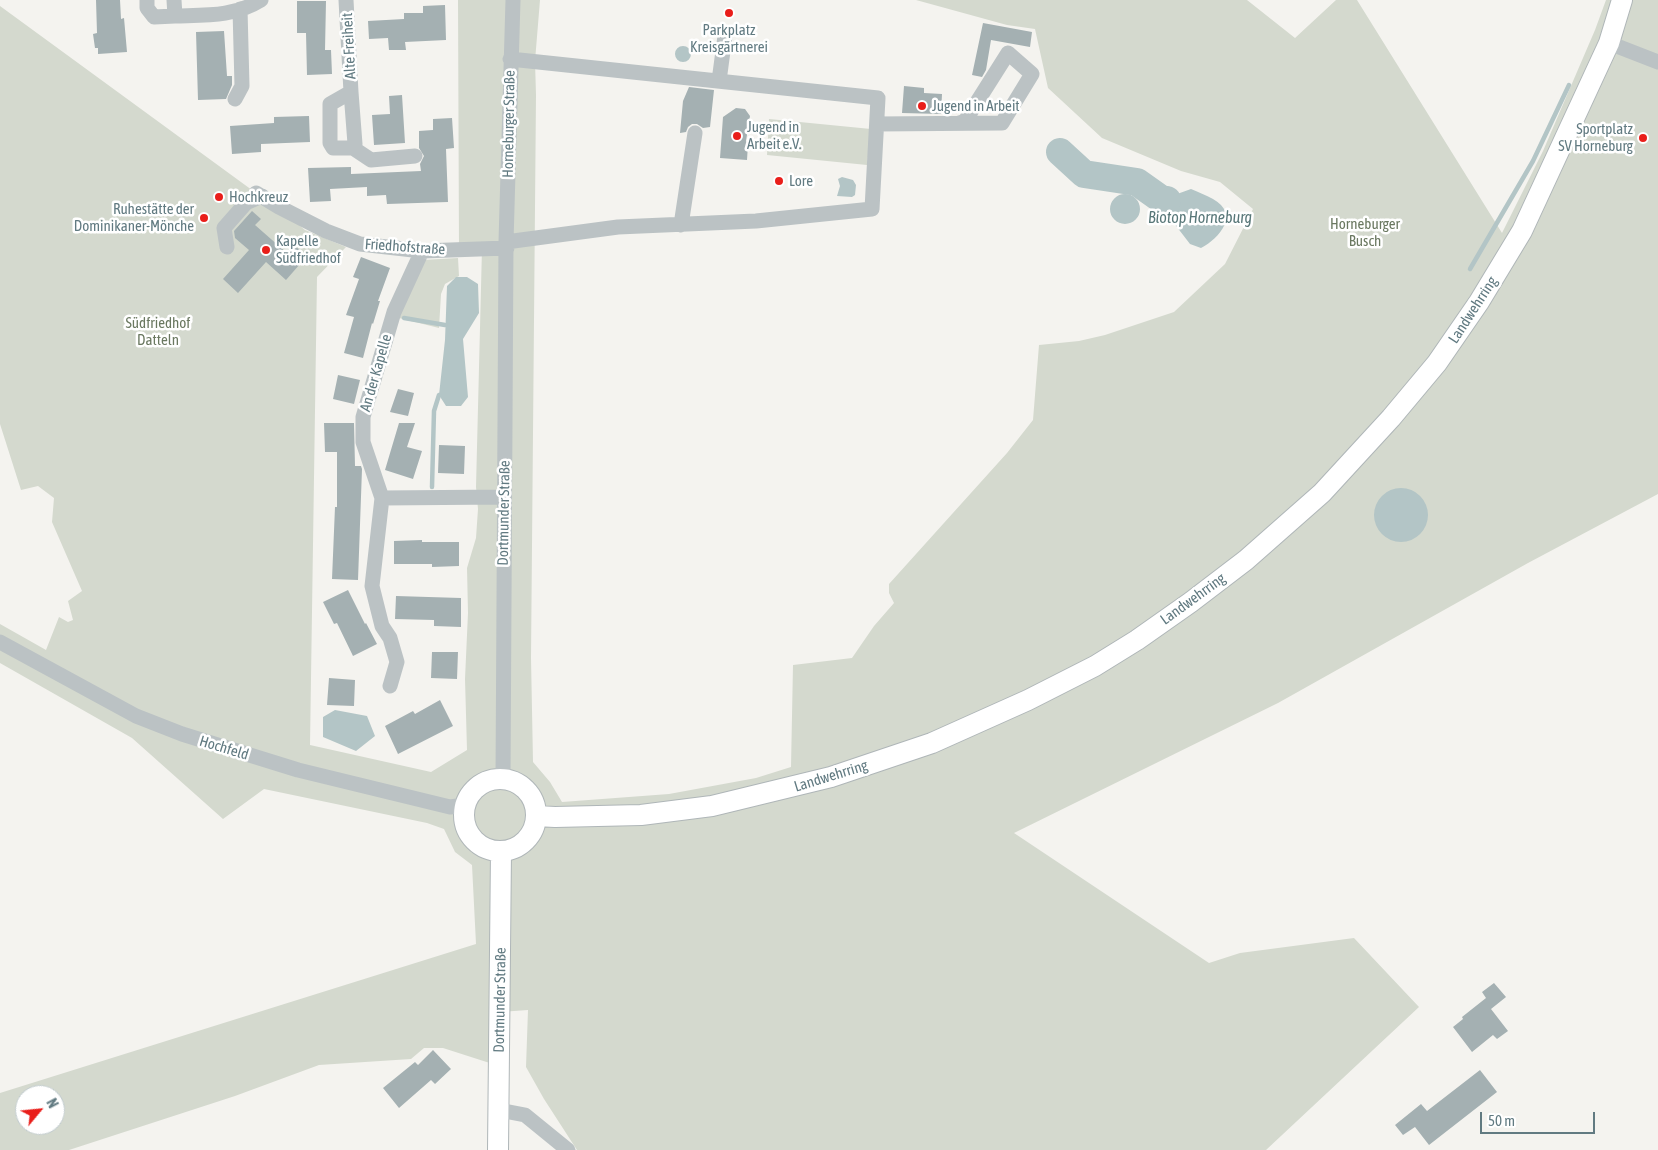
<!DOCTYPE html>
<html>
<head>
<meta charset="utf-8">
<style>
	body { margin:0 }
	#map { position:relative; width:1658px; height:1150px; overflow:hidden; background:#f4f3ef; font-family:"Asap Condensed",sans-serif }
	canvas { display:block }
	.north { position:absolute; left:15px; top:1085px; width:50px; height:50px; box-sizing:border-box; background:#fff; border:1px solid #c0cacd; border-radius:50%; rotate:62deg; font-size:14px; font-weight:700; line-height:20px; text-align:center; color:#617a81 }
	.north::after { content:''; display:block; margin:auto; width:18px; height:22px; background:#e91e1a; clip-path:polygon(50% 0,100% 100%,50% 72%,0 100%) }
	.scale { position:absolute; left:1480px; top:1112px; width:115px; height:22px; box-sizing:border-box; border:2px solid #617a81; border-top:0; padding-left:6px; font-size:15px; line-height:18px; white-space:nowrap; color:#617a81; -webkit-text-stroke:4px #fff; paint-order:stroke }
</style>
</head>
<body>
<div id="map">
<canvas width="1658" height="1150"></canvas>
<div class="north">N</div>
<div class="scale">50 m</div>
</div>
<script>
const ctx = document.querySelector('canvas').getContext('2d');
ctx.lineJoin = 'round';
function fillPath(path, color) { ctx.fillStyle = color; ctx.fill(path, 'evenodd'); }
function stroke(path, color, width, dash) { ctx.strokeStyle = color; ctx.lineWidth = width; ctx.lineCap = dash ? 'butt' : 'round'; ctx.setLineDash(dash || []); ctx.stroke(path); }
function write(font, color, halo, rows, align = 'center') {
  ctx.font = font + ' "Asap Condensed",sans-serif'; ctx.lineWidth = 5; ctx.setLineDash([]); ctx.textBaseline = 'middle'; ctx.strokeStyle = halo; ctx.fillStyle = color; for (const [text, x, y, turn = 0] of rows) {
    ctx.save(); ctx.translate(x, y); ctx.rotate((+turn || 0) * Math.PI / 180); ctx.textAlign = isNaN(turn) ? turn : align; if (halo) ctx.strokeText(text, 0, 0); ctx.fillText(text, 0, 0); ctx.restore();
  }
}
const green = new Path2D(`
	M458 0H540L535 61 536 95 531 658 533 762 550 782 562 802 669 794 756 778 791 767 793 665 852 658 874 626 894 603 889 593V584L1007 453 1033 420 1039 345 1079 341 1105 335 1174 312 1225 264 1253 209 1220 182 1181 171 1102 138 1048 88 1035 29 1007 25 916 0H1247L1295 38 1336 0H1357L1502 233 1543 151 1595 30 1606 0H1658V494L1528 563 1278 703 1014 833 1209 963 1240 953 1354 938 1419 1007 1266 1150H577L544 1099 526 1067 528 1010 500 1012 499 1066 443 1048H424L411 1059 319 1065 235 1096 69 1150H0V1093L476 944 472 865 455 852 444 829 427 823 264 789 223 819 132 738 0 663V624L46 650 59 617 68 622 73 620 68 601 82 591 52 522 54 498 38 486 21 490 0 424V6L256 193 279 208 305 230 346 247 317 277 310 745 431 772 467 750 465 679 468 613 467 568 476 538 478 509 476 487 482 248 459 249ZM25 1095H55V1125H25Z
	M769 119 871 129 867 165 767 155Z
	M458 258 459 276 445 284 441 294 439 328 399 318 423 260Z`);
const water = new Path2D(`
	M675 54a8 8 0 1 1 16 0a8 8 0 1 1-16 0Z
	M842 177 853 180 856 185 855 195 852 197 837 196 840 186 838 179Z
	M1191 189C1198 192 1206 195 1213 199 1240 214 1220 238 1201 248L1190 244 1170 218 1166 198Z
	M1110 209a15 15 0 1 1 30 0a15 15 0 1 1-30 0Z
	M456 277H467L478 284 479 313 463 339 468 397 461 406H446L439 395 445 340 447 286Z
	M1374 515a27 27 0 1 1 54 0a27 27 0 1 1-54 0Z
	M335 710 367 716 375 736 356 751 323 737V717Z`);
const stream = new Path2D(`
	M1470 269 1533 161 1569 85
	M404 318 445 325
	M432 487 434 411 439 395`);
const river = new Path2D(`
	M1060 152 1084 174 1137 182 1161 199 1167 200`);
const building = new Path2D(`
	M96 0H120L121 19 124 18 127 52 98 54V48H95L93 34 97 33Z
	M297 1H326L325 50H331L332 74 307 75 306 33H297Z
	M445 5 446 40 405 42 406 50H389L388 38 369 39 368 21 404 19V13H423V6Z
	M983 23 1032 32 1030 47 991 40 986 70 982 77 972 75Z
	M224 31 227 76H232V85L226 99 198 100 196 32Z
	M904 86 924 88V93L942 94 941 114 902 113Z
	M689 87 714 90 710 127 703 128 697 124H692L688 127 686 132 680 133 683 101Z
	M402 95 405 143 374 145 372 115 390 114 389 96Z
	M736 108 745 109 750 116 746 141 748 144 747 160 720 158 723 117Z
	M309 116 310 142 261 144V152L232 154 230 126 274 123V117Z
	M452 118 454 148 446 149 448 202 387 204 386 195 367 196V187L330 189 331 201 310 202 308 168 351 167V174L421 171 420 164 424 156 419 148V131L433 130V119Z
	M252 211 261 219 255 225 288 254 295 246 307 256 286 280 266 262 238 293 223 279 249 250 235 238 234 231Z
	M361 257 390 268 378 301H380L373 324 372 323 363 358 344 353 354 317 346 315 359 279 353 277Z
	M338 375 360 380 354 404 333 399Z
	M398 389 414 393 408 416 390 412Z
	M324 423H354L355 466H361L362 469 358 580 332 579 335 507H337V452H325Z
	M399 423H415L407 447 422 451 413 479 385 470Z
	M439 445 465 446 464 474 438 473Z
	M422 540V542H459V566L432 567V564H394V541Z
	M348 590 365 624 366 623 377 644 353 656 337 623 334 624 323 602Z
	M396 596 461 598V627L434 626V620L395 619Z
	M432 652H458L457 679 431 678Z
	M329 678 355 680 354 706 327 705Z
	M440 700 453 726 398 754 385 726 413 711 415 714Z
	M1494 983 1506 997 1491 1009 1508 1031 1497 1039 1493 1035 1472 1052 1453 1027 1463 1019 1462 1017 1486 998 1482 992Z
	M433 1050 451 1069 435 1084 431 1080 399 1108 383 1088 415 1062 418 1065Z
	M1480 1070 1497 1092 1429 1145 1415 1127 1403 1135 1395 1125 1421 1104 1427 1111Z`);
const minor = new Path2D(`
	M147 0V8L154 17 175 16 174 0
	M346 0 351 92
	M175 16C206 15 234 17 261 0
	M1609 43 1658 62
	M719 81 725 36
	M351 92 355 144 353 148H333L330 143V104Z
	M235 99 242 86 240 9
	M877 124 1002 123 1032 74 1008 53 965 121 959 123
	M353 148 371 160 415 156
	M256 193 279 207 326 231 360 244 422 251 507 248
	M681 225 695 133
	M506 242 618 227 756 221 872 209 878 98 510 59
	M227 247 224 228 246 203 262 196
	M382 498 504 497
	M0 642 136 716 182 734 298 770 450 807 465 805
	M390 686 397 662 390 638 382 626 372 586 382 498 363 442V417L394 312 422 251
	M503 779 506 242 513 0
	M499 1110 525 1115 568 1150`);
const major = new Path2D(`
	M464 815a36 36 0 1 1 72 0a36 36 0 1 1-72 0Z
	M536 816 555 817 641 815 712 806 831 777 932 743 1028 700 1095 666 1137 640 1191 602 1246 560 1322 493 1391 418 1437 363 1479 302 1522 231 1609 43 1622 0
	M498 1150 501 851`);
const markers = [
	[729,13,5,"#e91e1a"],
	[922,106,5,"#e91e1a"],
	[737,136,5,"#e91e1a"],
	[1643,138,5,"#e91e1a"],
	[779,181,5,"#e91e1a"],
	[219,197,5,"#e91e1a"],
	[204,218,5,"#e91e1a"],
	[266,250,5,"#e91e1a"]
];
const poiNames = [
	["Parkplatz",729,30,"center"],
	["Kreisgärtnerei",729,47,"center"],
	["Jugend in Arbeit",932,106],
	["Jugend in",747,127],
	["Arbeit e.V.",747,144],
	["Sportplatz",1633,129,"right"],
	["SV Horneburg",1633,146,"right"],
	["Lore",789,181],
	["Hochkreuz",229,197],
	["Ruhestätte der",194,209,"right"],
	["Dominikaner-Mönche",194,226,"right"],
	["Kapelle",276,241],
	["Südfriedhof",276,258]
];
const streetNames = [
	["Alte Freiheit",349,46,-93],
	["Horneburger Straße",509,124,-89],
	["Friedhofstraße",405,247,4],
	["Landwehrring",1473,310,-57],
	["An der Kapelle",376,373,-74],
	["Dortmunder Straße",504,513,-89],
	["Landwehrring",1193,599,-36],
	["Hochfeld",224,748,17],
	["Landwehrring",831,776,-17],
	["Dortmunder Straße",500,1000,-89]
];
const parkNames = [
	["Horneburger",1365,224],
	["Busch",1365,241],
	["Südfriedhof",158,323],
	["Datteln",158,340]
];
const waterNames = [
	["Biotop Horneburg",1200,218]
];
fillPath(green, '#d4d9ce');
fillPath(water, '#b3c5c6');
stroke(stream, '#b3c5c6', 4.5);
stroke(river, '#b3c5c6', 28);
fillPath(building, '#a4b0b2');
stroke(major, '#afb6b8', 22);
stroke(minor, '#bbc2c4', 15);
stroke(major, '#fff', 20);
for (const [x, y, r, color] of markers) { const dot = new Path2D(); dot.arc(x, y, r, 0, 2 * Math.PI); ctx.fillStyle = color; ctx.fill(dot); stroke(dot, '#fff', 2); }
write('15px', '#617a81', '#fff', poiNames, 'left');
write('15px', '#617a81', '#fff', streetNames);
write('15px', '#6a7860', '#fff', parkNames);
write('italic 16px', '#587778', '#fff', waterNames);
</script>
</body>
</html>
